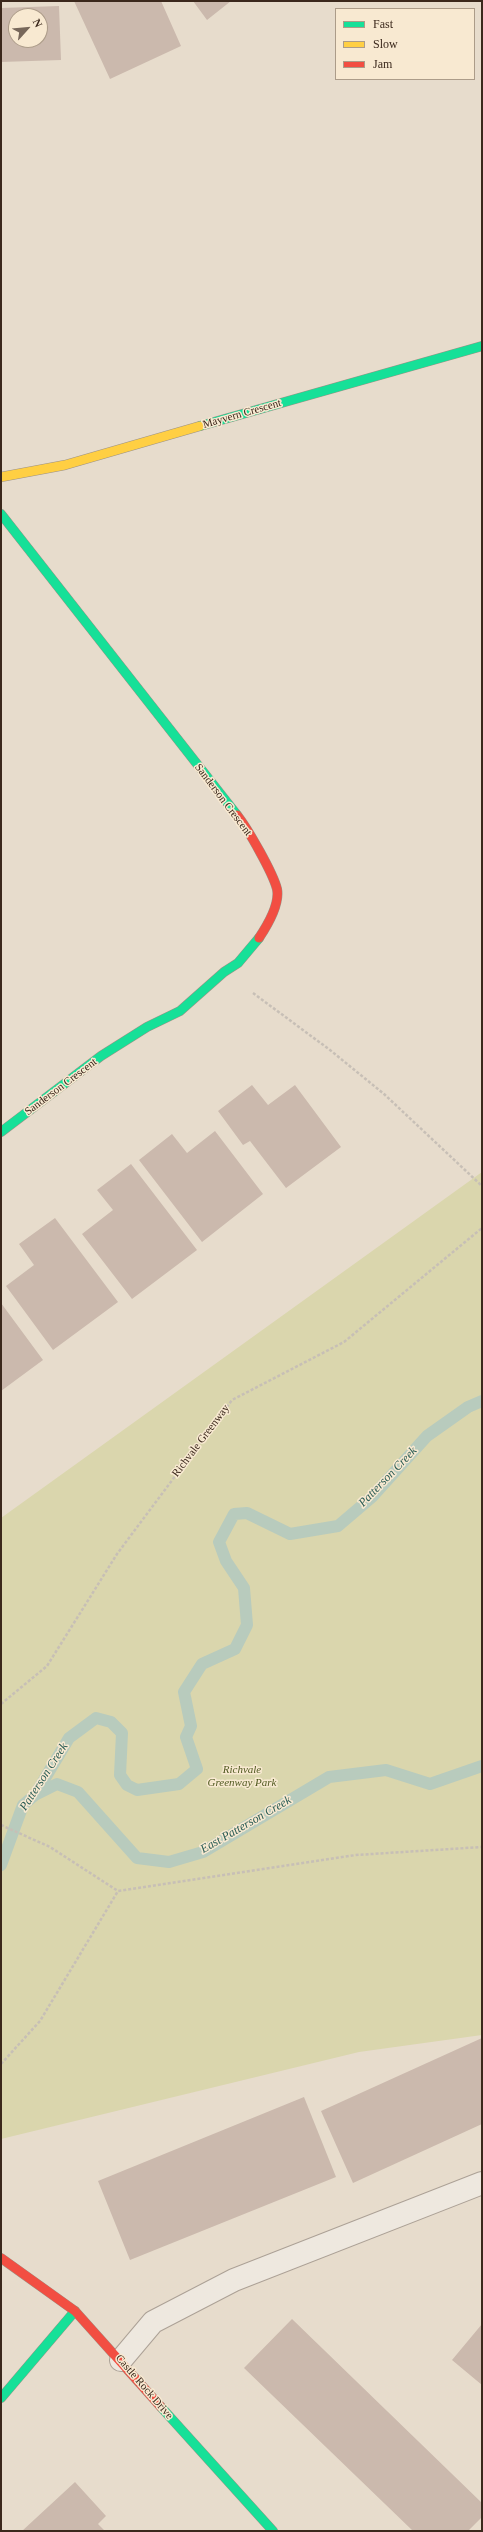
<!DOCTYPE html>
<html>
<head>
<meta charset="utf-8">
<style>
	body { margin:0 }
	#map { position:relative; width:483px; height:2532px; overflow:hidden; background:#e7dccc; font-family:"Times New Roman",serif }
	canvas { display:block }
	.frame { position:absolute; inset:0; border:2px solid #3b281c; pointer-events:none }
	.legend { position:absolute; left:335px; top:8px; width:140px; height:72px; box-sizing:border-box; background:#f8e9d1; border:1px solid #ac9c89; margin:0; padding:5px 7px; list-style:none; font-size:12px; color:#3b281c }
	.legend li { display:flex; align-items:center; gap:8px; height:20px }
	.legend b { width:20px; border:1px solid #ac9c89 }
	.north { position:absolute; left:8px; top:8px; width:40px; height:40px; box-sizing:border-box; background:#f8e9d1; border:1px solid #ac9c89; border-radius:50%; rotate:63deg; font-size:11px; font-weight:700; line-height:16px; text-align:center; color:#3b281c }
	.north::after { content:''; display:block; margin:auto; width:14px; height:18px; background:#77675a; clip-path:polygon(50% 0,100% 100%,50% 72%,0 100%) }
</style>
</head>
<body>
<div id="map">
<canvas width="483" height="2532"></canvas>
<div class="frame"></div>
<ul class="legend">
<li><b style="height:5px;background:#16e098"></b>Fast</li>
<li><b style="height:5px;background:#ffcf43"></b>Slow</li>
<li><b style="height:5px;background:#f24e42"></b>Jam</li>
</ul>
<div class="north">N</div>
</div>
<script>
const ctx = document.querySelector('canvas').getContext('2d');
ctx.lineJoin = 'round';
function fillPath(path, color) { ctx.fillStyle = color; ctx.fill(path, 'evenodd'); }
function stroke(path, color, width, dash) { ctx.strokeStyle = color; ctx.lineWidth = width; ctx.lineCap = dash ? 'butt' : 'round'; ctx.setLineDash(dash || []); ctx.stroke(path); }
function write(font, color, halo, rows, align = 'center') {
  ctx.font = font + ' "Times New Roman",serif'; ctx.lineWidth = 3; ctx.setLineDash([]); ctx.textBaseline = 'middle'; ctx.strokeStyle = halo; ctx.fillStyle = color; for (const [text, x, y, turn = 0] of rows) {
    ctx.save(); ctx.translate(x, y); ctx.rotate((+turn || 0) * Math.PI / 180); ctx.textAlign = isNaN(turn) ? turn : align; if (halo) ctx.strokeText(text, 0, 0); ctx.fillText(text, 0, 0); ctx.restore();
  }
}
const green = new Path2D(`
	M482 1172V2035L359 2052 1 2139V1518Z`);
const stream = new Path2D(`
	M35 1795 57 1784 78 1792 137 1858 169 1862 203 1852 329 1777 386 1770 430 1784 482 1766
	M1 1865 23 1805 35 1795 69 1738 96 1718 111 1722 122 1733 120 1775 127 1785 137 1790 179 1784 197 1769 186 1737 191 1726 184 1692 202 1664 235 1649 247 1625 244 1588 226 1561 219 1542 234 1514 247 1513 290 1534 338 1526 372 1497 427 1436 468 1407 482 1401`);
const building = new Path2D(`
	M74 1H161L181 46 110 79Z
	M193 1H231L207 20Z
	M59 6 61 60 1 62V8ZM16 16H40V40H16Z
	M252 1085 268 1105 295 1085 341 1147 286 1188 250 1141 243 1145 218 1111Z
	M215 1131 263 1194 202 1242 139 1160 172 1134 187 1153Z
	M131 1164 197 1250 132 1299 82 1234 113 1210 97 1190Z
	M55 1218 118 1302 53 1350 6 1286 34 1265 19 1244Z
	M1 1303 43 1360 1 1391Z
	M482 2038V2124L353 2183 321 2111Z
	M304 2097 336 2177 130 2260 98 2181Z
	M292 2319 482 2503V2517L468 2531H413L244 2368Z
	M482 2324V2385L452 2360Z
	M75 2482 106 2516 98 2524 105 2531H22Z`);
const path = new Path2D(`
	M253 993 330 1050 384 1094 482 1186
	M1 1704 47 1666 117 1554 232 1400 344 1342 482 1228
	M1 1825 50 1847 118 1891 356 1855 482 1847
	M1 2064 40 2021 118 1891`);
const lane = new Path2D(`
	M121 2360 153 2322 234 2280 482 2183`);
const fast = new Path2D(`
	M200 426 482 346
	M1 514 237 815
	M1 1132 101 1056 147 1027 180 1011 224 972 238 963 259 938
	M1 2398 75 2311
	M161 2407 273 2531`);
const slow = new Path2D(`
	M1 477 65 465 200 426`);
const jam = new Path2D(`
	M237 815C248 829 273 873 277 889 280 904 267 926 259 938
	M1 2258 75 2311 161 2407`);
const streetNames = [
	["Mayvern Crescent",242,414,-16],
	["Sanderson Crescent",223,800,53],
	["Sanderson Crescent",61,1087,-37],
	["Richvale Greenway",201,1441,-53],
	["Castle Rock Drive",144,2387,49]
];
const parkNames = [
	["Richvale",242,1770],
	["Greenway Park",242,1783]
];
const waterNames = [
	["Patterson Creek",388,1477,-46],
	["Patterson Creek",44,1777,-57],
	["East Patterson Creek",246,1825,-30]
];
fillPath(green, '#dad6ad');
stroke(stream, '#b8cbbd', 12);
fillPath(building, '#cbb9ad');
stroke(lane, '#aca196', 24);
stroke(fast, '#9c9185', 10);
stroke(slow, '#9c9185', 10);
stroke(jam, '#9c9185', 10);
stroke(path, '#c7bfb6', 2.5, [3, 2]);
stroke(lane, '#eee8df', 22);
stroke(fast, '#16e098', 9);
stroke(slow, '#ffcf43', 9);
stroke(jam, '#f24e42', 9);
write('11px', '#3b281c', '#f8e9d1', streetNames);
write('italic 11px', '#515a21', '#f8e9d1', parkNames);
write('italic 12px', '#2a5c55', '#f8e9d1', waterNames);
</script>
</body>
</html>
